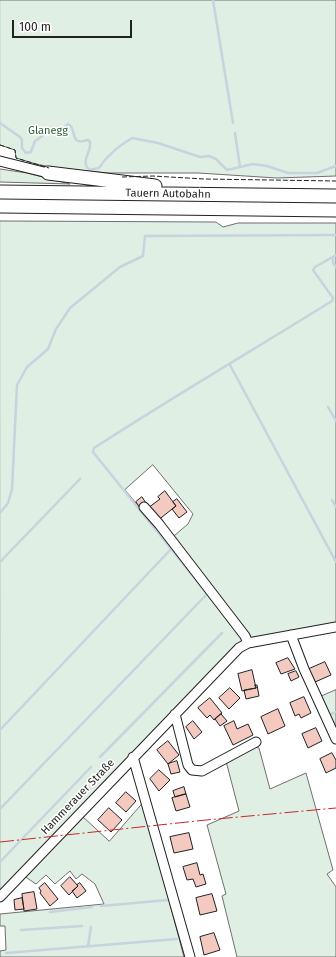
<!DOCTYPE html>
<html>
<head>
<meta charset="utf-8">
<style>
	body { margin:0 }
	#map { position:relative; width:336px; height:957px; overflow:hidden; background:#fff; font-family:"Fira Sans",sans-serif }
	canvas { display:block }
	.scale { position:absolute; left:12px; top:20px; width:120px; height:18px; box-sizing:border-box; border:2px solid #222; border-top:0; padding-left:5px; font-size:12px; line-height:14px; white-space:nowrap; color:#222; -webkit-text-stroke:3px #fff; paint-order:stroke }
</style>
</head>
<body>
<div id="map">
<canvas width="336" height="957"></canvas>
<div class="scale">100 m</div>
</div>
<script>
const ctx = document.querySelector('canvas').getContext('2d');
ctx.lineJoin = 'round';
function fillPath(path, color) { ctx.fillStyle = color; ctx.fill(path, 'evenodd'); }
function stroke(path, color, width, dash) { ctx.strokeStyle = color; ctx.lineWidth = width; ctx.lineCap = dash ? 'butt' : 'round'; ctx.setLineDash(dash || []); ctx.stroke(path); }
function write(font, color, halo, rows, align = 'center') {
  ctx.font = font + ' "Fira Sans",sans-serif'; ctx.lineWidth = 3; ctx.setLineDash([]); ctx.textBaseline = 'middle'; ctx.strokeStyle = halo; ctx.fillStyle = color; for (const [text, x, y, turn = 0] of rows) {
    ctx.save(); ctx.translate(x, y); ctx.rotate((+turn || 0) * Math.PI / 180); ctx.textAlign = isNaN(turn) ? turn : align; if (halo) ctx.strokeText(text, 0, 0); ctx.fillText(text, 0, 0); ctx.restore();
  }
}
const green = new Path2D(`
	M0 0H336V176L277 178 198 173H109L61 169 36 164 16 158 15 150 0 145Z
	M0 169 27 173 70 184 0 182Z
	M0 221 216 222 223 227 238 223H336V624L244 639 0 896ZM153 465 193 514 188 524 168 541 125 490Z
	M336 690V734L320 697Z
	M255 747 259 748 270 789 306 773 333 870 327 874 336 887V957H237L222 896 226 894 207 825 239 811 226 761Z
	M143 803 184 957H0V951L6 950 5 926H0V914L104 904 95 884 82 874 76 879 70 871 55 884 46 875 36 884 24 876 81 815 109 841Z`);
const stream = new Path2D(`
	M213 0 233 123
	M0 123 20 137 22 140V148L26 153 31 152 35 141C41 138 44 133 51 130L58 134 68 124 71 126C76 136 72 145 88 140L90 142C92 153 79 162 90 170L99 168C108 154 118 147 132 138L158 143 200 157 209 156 216 159 227 170 253 164 267 166 288 173H317L336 166
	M235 133 240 167
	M333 257V263L336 267
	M230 365 336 562
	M328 407 336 421
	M332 500 336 507
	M0 513 8 503 12 489 17 385 27 367 48 349 56 329 70 308 120 267 143 256 145 236 336 235
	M0 562 80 479
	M217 606 93 452 94 448C173 397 253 350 332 301L333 298 313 270 315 267 336 255
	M329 715 336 712
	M0 730 172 548
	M100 757 222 633
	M0 809 207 594
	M0 862 91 767
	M101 906 168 900
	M50 912 92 907
	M21 930 82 926
	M88 946 91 927
	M6 953 177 939`);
const building = new Path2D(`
	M165 491 176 506 157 521 148 508 160 499 158 497Z
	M142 497 146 503 140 508 136 502Z
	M177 499 187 512 179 518 172 509 176 506 173 502Z
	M288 658 295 669 281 674 276 663Z
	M325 662 331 675 315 682 309 669Z
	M252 670 256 688 242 691 238 674Z
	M296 671 299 677 291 681 288 674Z
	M255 685H257L259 696 246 699 244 690 256 688Z
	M230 688 240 698 229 709 219 698Z
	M304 697 311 713 301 718 299 714 295 716 290 703Z
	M210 698 222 713 214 720 210 715 207 718 198 708Z
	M278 709 285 726 268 734 261 717Z
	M221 714 227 721 220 726 215 719Z
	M193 721 202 732 194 739 186 727Z
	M234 721 237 729 248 724 253 735 233 745 224 726Z
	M316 728 322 741 308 748 302 734Z
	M168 741 179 755 168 764 157 750Z
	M332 753 336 760V768L326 773 320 759Z
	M177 761 180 772 171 774 168 764Z
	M159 770 170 780 159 791 150 779Z
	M184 787 186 794 175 797 173 791Z
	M126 792 136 801 126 812 116 803Z
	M186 794 190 807 176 811 172 798Z
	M109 808 122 820 111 832 98 820Z
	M189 833 193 849 174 853 170 837Z
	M197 863 200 875 203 874 206 884 196 887 193 879 187 880 183 867Z
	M70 877 78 886 69 895 61 886Z
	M45 883 58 899 50 906 40 893 41 891 39 888Z
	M80 883 86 891 77 898 72 891 78 886 77 885Z
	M34 892 37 909 24 911 22 894Z
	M212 894 217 911 200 915 196 898Z
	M22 898 24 909 15 910 14 900Z
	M214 933 220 950 204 955 200 937Z`);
const minor = new Path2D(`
	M0 161 48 173
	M144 507 159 524 245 636 248 643
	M291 635 304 669 336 739
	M175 714 188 765 192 770 202 771 256 742
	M133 757 190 957
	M0 897 239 648 248 643 336 627`);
const highway = new Path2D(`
	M48 173 155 186
	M0 192 336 196
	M0 206 336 210`);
const fence = new Path2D(`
	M0 145 15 150 16 158 49 168
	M122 177 153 176 204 179 336 181`);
const power = new Path2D(`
	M0 842 206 820 336 808`);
const parkNames = [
	["Glanegg",48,131]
];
const streetNames = [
	["Tauern Autobahn",168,194,1],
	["Hammerauer Straße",78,797,-46]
];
fillPath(green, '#e0efe3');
stroke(green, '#6f6f6f', 1);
stroke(stream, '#c7d3dd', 2.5);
fillPath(building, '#f3c9c0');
stroke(building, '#222', 1);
stroke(minor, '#222', 11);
stroke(highway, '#222', 15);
stroke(minor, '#fff', 9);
stroke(highway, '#fff', 13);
stroke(fence, '#222', 1, [5, 2]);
stroke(power, '#c62828', 1, [14, 3, 2, 3]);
write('11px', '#2f5e38', '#fff', parkNames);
write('11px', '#222', '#fff', streetNames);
</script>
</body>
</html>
